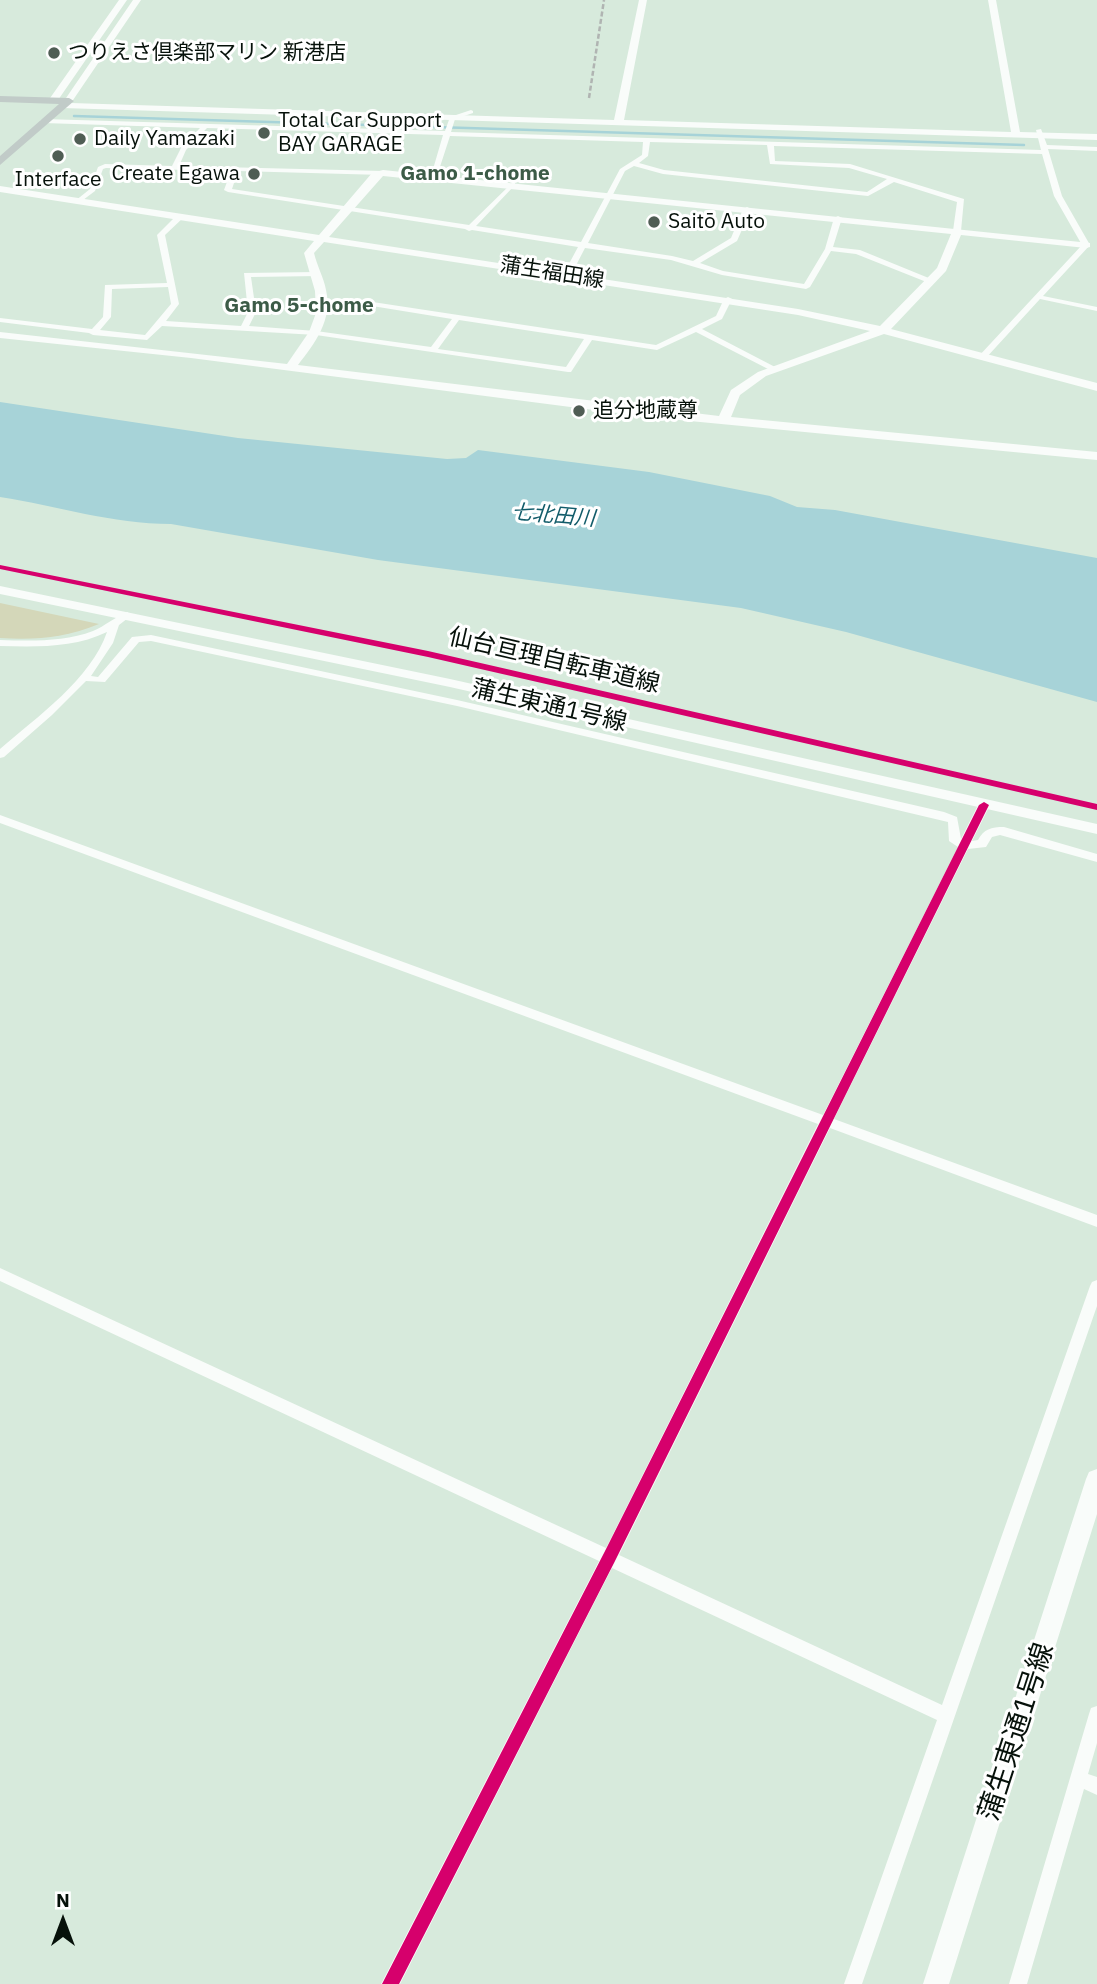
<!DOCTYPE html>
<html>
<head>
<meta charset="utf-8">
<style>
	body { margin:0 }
	#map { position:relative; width:1097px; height:1984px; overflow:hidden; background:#d7eadc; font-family:"IBM Plex Sans",sans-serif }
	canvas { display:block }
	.north { position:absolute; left:28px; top:1886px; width:70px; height:70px; -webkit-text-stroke:5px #fff; paint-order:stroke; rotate:0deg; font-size:19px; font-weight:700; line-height:28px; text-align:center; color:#06110a }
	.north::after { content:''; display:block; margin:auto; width:24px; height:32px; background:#06110a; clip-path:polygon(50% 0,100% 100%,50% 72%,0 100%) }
</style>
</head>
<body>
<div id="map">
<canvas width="1097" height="1984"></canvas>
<div class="north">N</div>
</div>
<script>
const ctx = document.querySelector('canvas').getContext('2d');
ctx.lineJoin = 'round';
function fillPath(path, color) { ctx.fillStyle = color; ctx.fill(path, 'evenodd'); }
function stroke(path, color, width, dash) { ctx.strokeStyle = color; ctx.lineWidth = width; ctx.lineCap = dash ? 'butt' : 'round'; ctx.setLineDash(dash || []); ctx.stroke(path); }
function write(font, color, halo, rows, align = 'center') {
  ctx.font = font + ' "IBM Plex Sans","Noto Sans JP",sans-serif'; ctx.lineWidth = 6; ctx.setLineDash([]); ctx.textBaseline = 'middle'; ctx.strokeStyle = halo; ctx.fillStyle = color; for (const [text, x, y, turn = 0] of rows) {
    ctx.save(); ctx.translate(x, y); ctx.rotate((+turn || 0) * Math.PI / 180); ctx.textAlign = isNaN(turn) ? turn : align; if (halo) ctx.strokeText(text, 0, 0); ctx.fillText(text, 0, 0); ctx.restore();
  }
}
const green = new Path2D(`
	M0 603 99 624C65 638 36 640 0 638Z`);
const water = new Path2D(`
	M0 402 238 438 447 459 466 458 478 450 649 472 770 496 797 507 835 510 1097 558V702L846 632 741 608 378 560 171 524C112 524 58 506 0 497Z`);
const stream = new Path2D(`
	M74 116 1024 145`);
const street = new Path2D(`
	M471 110 473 111V113L455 119 451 132 1041 150 1036 130 1041 129 1047 145 1097 147V151L1048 149 1062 196 1090 245 1043 296 1097 307V311L1040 299 985 359 978 357 1082 245 1054 196 1042 154 774 146 775 161 850 164 964 199 961 231 957 233 953 231 957 202 894 182 868 196 663 174 634 166 625 171 588 243 672 256 693 261 731 238 743 209 747 207 751 209 737 241 700 263 723 271 804 284 825 249 834 218 838 216 842 218 833 247 860 250 936 281 929 283 856 254 831 251 810 287 806 289 722 275 671 260 585 248 571 275 567 277 563 275 578 247 472 230 469 231 465 229 228 192 224 190 231 171 106 168 103 169 95 191 79 203 75 201 90 189 98 167 105 164 172 166 181 148 200 128 43 123 40 121 43 119 445 131 450 117ZM207 128 443 135 431 176 434 178 437 176 450 136 643 142 642 155 620 169 581 242 476 226 515 185V183L513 182 469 225 232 189 238 171 383 175 386 173 383 171 179 166 186 150ZM650 142 767 145 770 164 849 168 887 179 867 192 664 170 639 163 648 156Z
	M177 215 184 217 165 235 179 304 166 321 241 326 248 312 244 273 316 272H319V276L251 277 256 312 249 326 316 331 431 347 452 319 366 305 323 307 319 305 323 303 366 301 656 345 716 316 724 299 728 297 732 299 722 319 702 329 777 368 770 370 696 332 657 350 592 340 571 372H568L316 335 162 326 147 340 93 335 89 333 0 322V318L92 329 103 317 105 285 167 283 157 235ZM168 287 171 304 145 335 100 330 111 317 112 289ZM459 320 584 339 566 367 438 349Z
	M127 612 132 615 119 625 113 643 91 676 98 677 132 637 151 635 457 700 944 812 957 817 961 839 978 805 984 801 990 805 972 841 978 840C984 829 991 827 1004 827L1097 854V862L1000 835 992 837 986 847 968 849 834 1119 1097 1215V1227L830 1128 619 1555 942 1705 1090 1286 1092 1282 1097 1280V1306L862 1984H844L937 1720 612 1568 400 1984H381L599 1561 0 1281V1268L606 1548 818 1124 0 823V815L823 1115 958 847 949 841 948 822 457 706 151 641 139 642 105 682 86 681 52 715 4 757 0 758V749C37 717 91 679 107 632 74 648 36 647 0 646V640C31 641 64 642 93 631 105 626 115 617 127 612Z
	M1097 1706V1743L1088 1774 1097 1777V1795L1084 1789 1027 1984H1009L1089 1714 1091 1708Z`);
const secondary = new Path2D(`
	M119 0H127L56 103H50L48 101Z
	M133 0H141L71 103 614 120 639 0H647L624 120 1011 132 988 0H996L1020 132 1097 134V140L62 108 60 106 67 103 64 101Z
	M383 170 1090 243V247L1086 248 961 235 946 271 891 329 1097 383V391L884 334 766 376 740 395 731 417 1097 452V460L648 417 191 358 0 338V332L287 364 309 332 316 313 315 291 304 253 314 241 0 192V186L319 235 372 173ZM383 176 951 234 937 268 880 326 798 309 329 237ZM324 242 798 315 870 331 758 372 731 390 719 416 298 365C315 343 333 320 326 290 324 278 317 266 314 253Z
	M0 586 450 679 1097 824V834L450 687 0 594Z
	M1097 1469V1514L949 1984H923L1086 1479 1089 1472Z`);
const primary = new Path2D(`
	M0 96 69 98 74 101 0 165V156L59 104 0 102Z`);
const rail = new Path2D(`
	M589 98 604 0`);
const cycleway = new Path2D(`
	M0 565 428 651 1097 804V810L428 657 0 569Z
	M984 802 989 805 614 1563 399 1984H382L604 1553 979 805Z`);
const markers = [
	[54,53,7,"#4f5d54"],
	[264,133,7,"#4f5d54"],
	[80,139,7,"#4f5d54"],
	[58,156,7,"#4f5d54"],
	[254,174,7,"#4f5d54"],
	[654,222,7,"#4f5d54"],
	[579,411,7,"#4f5d54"]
];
const farPoinames = [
	["つりえさ倶楽部マリン 新港店",68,53],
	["Total Car Support",278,121],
	["BAY GARAGE",278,145],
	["Daily Yamazaki",94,139],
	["Create Egawa",240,174,"right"],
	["Interface",58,180,"center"],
	["Saitō Auto",668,222],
	["追分地蔵尊",593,411]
];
const farNeighbourhoodnames = [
	["Gamo 1-chome",475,174],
	["Gamo 5-chome",299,306]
];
const farStreetnames = [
	["蒲生福田線",552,273,9]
];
const farWaternames = [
	["七北田川",553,516,5]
];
const streetNames = [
	["仙台亘理自転車道線",554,661,13],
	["蒲生東通1号線",549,706,13]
];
const nearStreetnames = [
	["蒲生東通1号線",1017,1732,-72]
];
fillPath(green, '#d4d7b9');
fillPath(water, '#a7d3d8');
stroke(stream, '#a7d3d8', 2.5);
fillPath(street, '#f9fcfa');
fillPath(secondary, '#f9fcfa');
fillPath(primary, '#c1cbc8');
stroke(rail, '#b0b4b2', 2.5, [5, 2.5]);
fillPath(cycleway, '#d6006c');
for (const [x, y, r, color] of markers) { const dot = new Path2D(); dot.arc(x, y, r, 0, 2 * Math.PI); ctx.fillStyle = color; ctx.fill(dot); stroke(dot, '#fff', 2.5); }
write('21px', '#06110a', '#fff', farPoinames, 'left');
write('bold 21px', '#3c5b47', '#fff', farNeighbourhoodnames);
write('21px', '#06110a', '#fff', farStreetnames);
write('italic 21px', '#125c6a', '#fff', farWaternames);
write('24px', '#06110a', '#fff', streetNames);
write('28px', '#06110a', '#fff', nearStreetnames);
</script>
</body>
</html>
